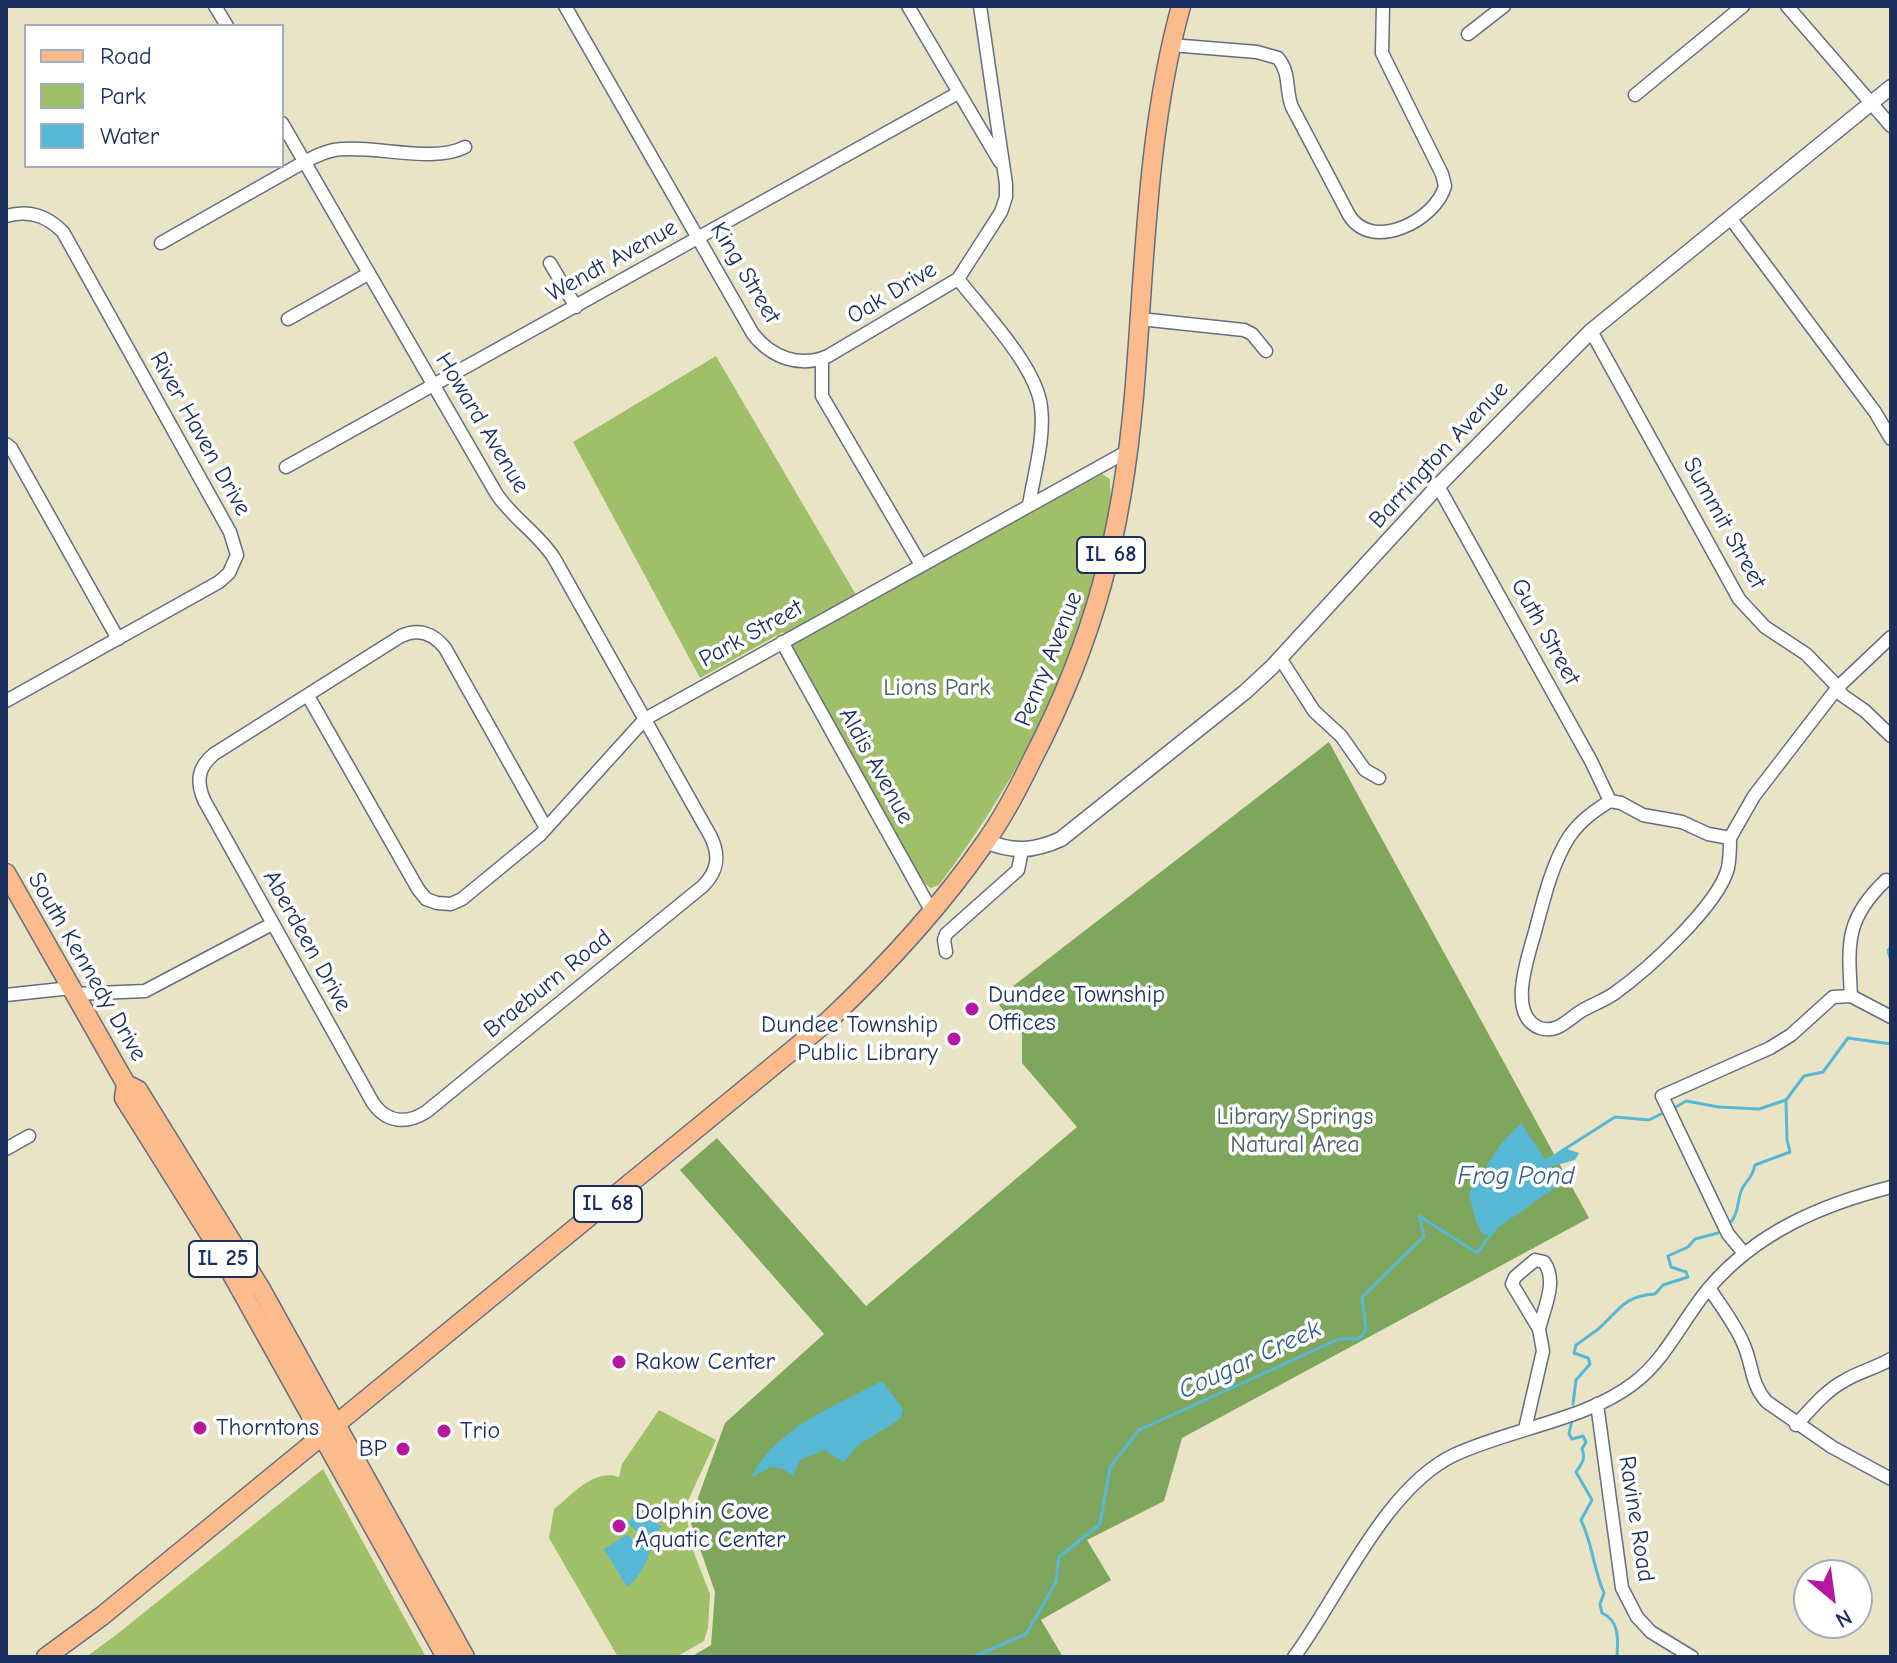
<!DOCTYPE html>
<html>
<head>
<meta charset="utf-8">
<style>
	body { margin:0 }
	#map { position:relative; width:1897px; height:1663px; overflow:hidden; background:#eae4c6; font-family:"Comic Neue",sans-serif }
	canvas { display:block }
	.frame { position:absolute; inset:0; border:8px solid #1b2f5e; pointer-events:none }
	.legend { position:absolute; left:24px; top:24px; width:260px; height:144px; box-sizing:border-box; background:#fff; border:2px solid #a4acbf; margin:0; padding:10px 14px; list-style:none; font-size:24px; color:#1b2f5e }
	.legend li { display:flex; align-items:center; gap:16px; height:40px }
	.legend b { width:40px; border:2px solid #a4acbf }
	.north { position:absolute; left:1793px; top:1559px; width:80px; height:80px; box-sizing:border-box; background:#fff; border:2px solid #a4acbf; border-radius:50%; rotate:151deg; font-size:22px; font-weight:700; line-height:32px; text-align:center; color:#1b2f5e }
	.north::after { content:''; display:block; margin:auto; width:28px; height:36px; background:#b5179e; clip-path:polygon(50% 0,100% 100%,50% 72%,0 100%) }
</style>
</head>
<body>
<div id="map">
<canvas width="1897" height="1663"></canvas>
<div class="frame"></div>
<ul class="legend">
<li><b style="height:10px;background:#fbbb8d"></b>Road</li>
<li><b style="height:22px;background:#9fc069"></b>Park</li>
<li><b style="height:22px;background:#57b8d5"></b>Water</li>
</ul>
<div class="north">N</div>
</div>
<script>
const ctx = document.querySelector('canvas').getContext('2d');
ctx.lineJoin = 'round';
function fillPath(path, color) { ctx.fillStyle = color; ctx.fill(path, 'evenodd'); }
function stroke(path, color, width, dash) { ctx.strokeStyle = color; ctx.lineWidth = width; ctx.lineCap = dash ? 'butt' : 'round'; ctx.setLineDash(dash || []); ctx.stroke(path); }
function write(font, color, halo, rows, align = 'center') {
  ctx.font = font + ' "Comic Neue",sans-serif'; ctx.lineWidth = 7; ctx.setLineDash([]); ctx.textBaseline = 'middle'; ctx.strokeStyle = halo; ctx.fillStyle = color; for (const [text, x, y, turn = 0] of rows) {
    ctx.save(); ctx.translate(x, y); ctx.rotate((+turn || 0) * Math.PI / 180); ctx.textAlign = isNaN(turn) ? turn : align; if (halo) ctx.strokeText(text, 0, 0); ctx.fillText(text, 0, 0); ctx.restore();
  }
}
const green = new Path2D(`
	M716 356 862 605 1102 474 1110 479C1110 491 1112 504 1111 516 1107 541 1097 568 1089 593 1056 705 1009 792 939 885L931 888 921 881 783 632 700 678 573 442Z
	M659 1410 716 1440 685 1507 692 1548 710 1594 708 1628 704 1641 676 1657H618L549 1538 554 1509C572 1495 594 1468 619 1477L622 1464Z
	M323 1469 426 1657H86L116 1635Z`);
const forest = new Path2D(`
	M1329 742 1589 1218 1182 1438 1164 1501 1087 1540 1111 1580 1041 1620 1063 1657H691L711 1645 715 1592 690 1520 725 1423 824 1334 680 1170 717 1138 866 1306 1077 1127 1022 1063V1034L995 1000Z`);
const water = new Path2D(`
	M1521 1123 1545 1159 1567 1149 1579 1153 1575 1160 1549 1167 1556 1187 1489 1234 1483 1235 1476 1222 1469 1193 1501 1144Z
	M882 1381 903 1409 900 1419 857 1446 844 1462 824 1450 800 1460 793 1476 783 1469 771 1467 751 1478C775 1428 835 1406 882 1381Z
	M636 1511 661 1526C649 1548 648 1571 627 1587L604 1549 628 1534 634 1541 639 1534 628 1523Z`);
const stream = new Path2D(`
	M1891 947 1888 950 1891 961
	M1676 1107 1686 1101 1719 1107 1759 1109 1786 1100 1804 1076 1823 1072 1848 1038 1891 1044
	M1557 1154 1615 1117 1649 1120 1661 1114
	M1731 1222C1739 1213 1737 1200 1742 1189 1747 1179 1752 1179 1755 1165L1790 1152 1787 1140 1786 1102
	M1573 1404 1576 1380 1590 1364 1588 1358 1574 1353 1576 1345C1583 1340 1590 1335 1597 1330 1619 1311 1623 1296 1655 1294L1663 1285 1688 1277 1686 1272 1671 1267 1668 1256 1688 1247 1695 1239 1718 1233
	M1572 1420 1569 1434 1572 1439 1583 1436 1586 1442 1582 1449C1586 1459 1582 1463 1576 1472L1592 1500 1581 1520C1593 1545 1593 1568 1604 1593L1600 1604 1602 1613C1620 1621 1618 1640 1617 1657
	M973 1657 1026 1634 1056 1582 1059 1557 1100 1524 1110 1467 1139 1430 1339 1339H1359L1366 1330 1362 1297 1424 1236 1419 1216 1477 1253 1494 1230`);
const minor = new Path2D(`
	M215 6 227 26
	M565 6 753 334C772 358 800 368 828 356L958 279 1001 212 1006 197V184L980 6
	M908 6 1000 162
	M1787 6 1891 126
	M1468 34 1504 6
	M1171 45 1257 52 1278 58C1291 74 1285 90 1292 107L1349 215C1372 253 1436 220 1445 186L1442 174 1382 53 1383 6
	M1635 95 1743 6
	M282 123 496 493C512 518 538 533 554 558L711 837C720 856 718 871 703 886L426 1112C407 1124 387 1123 373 1103L204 800C196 781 198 767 214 754L401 636C418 628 433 633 445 648L546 828
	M6 216C29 210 46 215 63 232L230 532 237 555 229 573 219 582 6 701
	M1731 219 1875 412 1891 439
	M161 243 304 162C314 157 323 152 334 150 373 144 433 164 465 147
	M550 263 576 307
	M958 279C983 311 1037 367 1041 407 1045 438 1034 474 1029 505
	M288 319 368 274
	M1140 319 1244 330 1252 334 1266 351
	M1591 331 1739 599 1765 627 1806 654 1838 687 1842 695 1865 711 1891 736
	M822 359V396L921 565
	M6 444 11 448 118 639
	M286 467 958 93
	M1438 486 1591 761 1610 801
	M782 642 932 912
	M1280 658 1314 711 1341 736 1365 770 1379 778
	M308 696 418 889 426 899 437 903 451 904 462 899 540 835 645 719 1128 451
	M1610 801C1594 811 1580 821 1569 837 1552 864 1544 898 1536 928 1530 952 1505 1015 1540 1028 1558 1034 1569 1018 1583 1010 1594 1004 1605 1000 1615 993 1647 970 1718 906 1728 868 1730 858 1730 848 1730 838
	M1610 801 1621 803 1643 815 1682 822 1708 834 1730 838 1754 796 1838 687 1891 637
	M946 952 944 940 946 934 1018 870 1022 850
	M74 994 145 991 272 924
	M6 995 71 988
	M1851 996C1848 943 1845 919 1886 880
	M6 1149 29 1136
	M1743 1252 1728 1234 1662 1096 1770 1048 1791 1035 1833 997 1851 996 1891 1017
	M1709 1288C1721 1306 1735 1324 1743 1343 1753 1364 1750 1384 1767 1402L1832 1447 1891 1479
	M1597 1404 1622 1588 1637 1617 1651 1632 1692 1657
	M1796 1425C1811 1409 1825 1391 1844 1381 1858 1372 1876 1368 1891 1359
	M1525 1429 1543 1351 1539 1329 1512 1284 1515 1277 1535 1260 1544 1262C1558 1281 1544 1308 1539 1329
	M1294 1657C1339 1596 1385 1488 1454 1455 1509 1429 1587 1420 1634 1383 1666 1359 1683 1319 1709 1288 1757 1232 1821 1205 1891 1187`);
const tertiary = new Path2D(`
	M986 841C1013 853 1035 851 1061 839L1245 692 1272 667 1438 486 1591 331 1891 87`);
const primary = new Path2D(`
	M6 873 126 1084 138 1090 261 1289 465 1657
	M126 1084 124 1098 210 1235 446 1657
	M46 1657 102 1616 828 1021C885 967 939 909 984 844 1003 818 1018 789 1032 760 1095 639 1122 532 1134 396 1145 266 1146 133 1181 6`);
const markers = [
	[972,1009,8,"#b5179e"],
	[954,1039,8,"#b5179e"],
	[619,1362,8,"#b5179e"],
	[200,1428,8,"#b5179e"],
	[444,1431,8,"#b5179e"],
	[403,1449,8,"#b5179e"],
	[619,1526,8,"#b5179e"]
];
const shields = [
	[1111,555,68],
	[608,1204,68],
	[223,1259,68]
];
const shieldNames = [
	["IL 68",1111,555],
	["IL 68",608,1204],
	["IL 25",223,1259]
];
const streetNames = [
	["Wendt Avenue",612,261,-29],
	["King Street",745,273,59],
	["Oak Drive",892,293,-31],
	["Howard Avenue",482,423,59],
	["River Haven Drive",200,434,61],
	["Barrington Avenue",1439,455,-47],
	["Summit Street",1724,523,61],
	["Guth Street",1545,632,61],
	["Park Street",751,634,-29],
	["Penny Avenue",1049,659,-68],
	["Aldis Avenue",876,766,61],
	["Aberdeen Drive",307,941,61],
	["South Kennedy Drive",87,967,60],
	["Braeburn Road",548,984,-39],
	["Ravine Road",1636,1519,81]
];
const parkNames = [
	["Lions Park",937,688],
	["Library Springs",1295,1117],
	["Natural Area",1295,1145]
];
const poiNames = [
	["Dundee Township",988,995],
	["Offices",988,1023],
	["Dundee Township",938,1025,"right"],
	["Public Library",938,1053,"right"],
	["Rakow Center",635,1362],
	["Thorntons",216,1428],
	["Trio",460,1431],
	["BP",387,1449,"right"],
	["Dolphin Cove",635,1512],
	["Aquatic Center",635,1540]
];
const waterNames = [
	["Frog Pond",1516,1177],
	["Cougar Creek",1250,1360,-25]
];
fillPath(green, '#9fc069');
fillPath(forest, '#7fa65d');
fillPath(water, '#57b8d5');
stroke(stream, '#57b8d5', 3);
stroke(minor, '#636e82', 15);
stroke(tertiary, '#636e82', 17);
stroke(primary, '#636e82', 21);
stroke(minor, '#fff', 12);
stroke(tertiary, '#fff', 14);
stroke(primary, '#fbbb8d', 18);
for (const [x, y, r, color] of markers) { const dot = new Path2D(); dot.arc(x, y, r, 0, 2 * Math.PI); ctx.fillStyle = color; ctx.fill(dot); stroke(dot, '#fff', 3); }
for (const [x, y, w] of shields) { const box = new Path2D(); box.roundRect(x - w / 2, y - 18, w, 36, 6); ctx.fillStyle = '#fff'; ctx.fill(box); stroke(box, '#1b2f5e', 2); }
write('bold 22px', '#1b2f5e', null, shieldNames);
write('24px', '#1b2f5e', '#fff', streetNames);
write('24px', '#496262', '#fff', parkNames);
write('24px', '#1b2f5e', '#fff', poiNames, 'left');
write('italic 26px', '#305f88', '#fff', waterNames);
</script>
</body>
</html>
